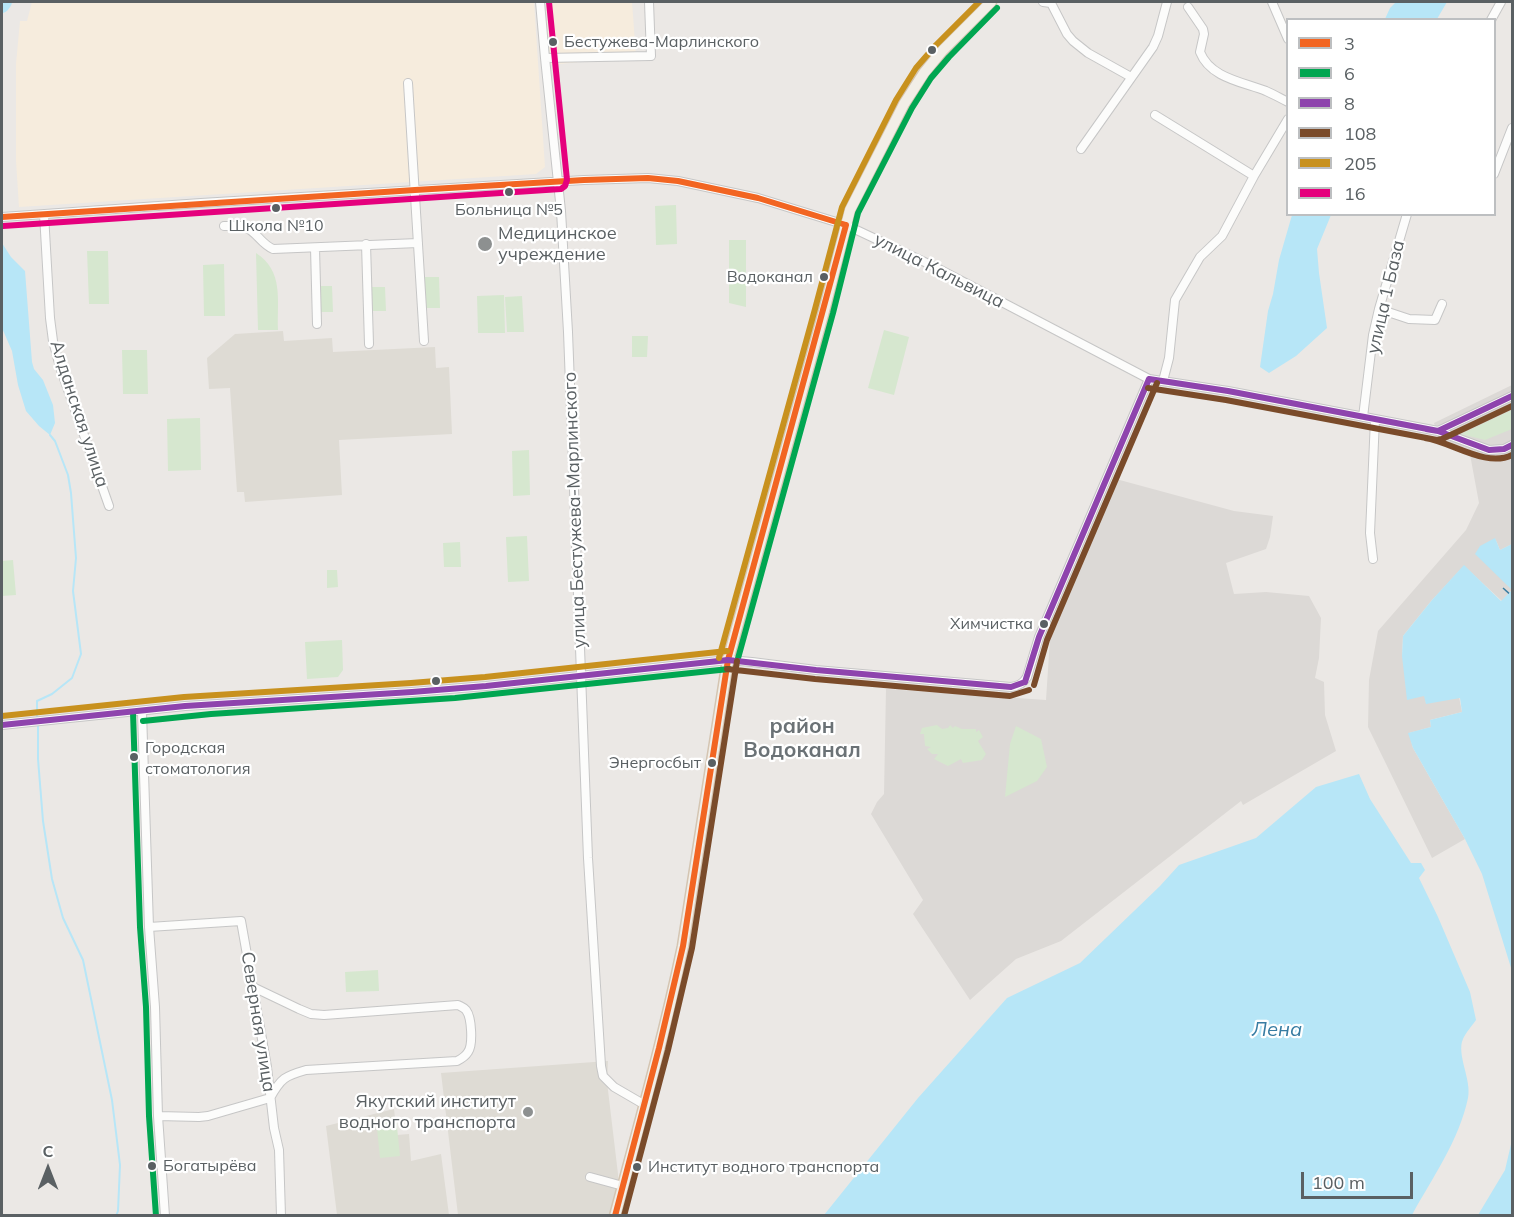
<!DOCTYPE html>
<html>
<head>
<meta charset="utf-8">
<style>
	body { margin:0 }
	#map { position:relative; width:1514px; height:1217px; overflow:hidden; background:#ebe8e5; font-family:Mulish,sans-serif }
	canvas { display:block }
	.frame { position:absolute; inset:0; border:3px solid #5a6063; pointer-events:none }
	.legend { position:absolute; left:1286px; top:18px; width:210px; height:198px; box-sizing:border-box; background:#fff; border:2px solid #bdbfc1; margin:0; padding:8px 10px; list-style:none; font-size:18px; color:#5a6063 }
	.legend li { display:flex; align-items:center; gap:12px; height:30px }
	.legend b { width:30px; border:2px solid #bdbfc1 }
	.north { position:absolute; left:18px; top:1139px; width:60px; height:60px; -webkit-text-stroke:4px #fff; paint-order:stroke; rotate:0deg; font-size:16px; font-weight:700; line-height:24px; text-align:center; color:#5a6063 }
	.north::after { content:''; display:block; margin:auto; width:21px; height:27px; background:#5a6063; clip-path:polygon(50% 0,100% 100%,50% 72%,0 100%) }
	.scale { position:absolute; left:1301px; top:1172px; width:112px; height:27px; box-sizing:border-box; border:3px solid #5a6063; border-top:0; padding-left:8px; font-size:18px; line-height:21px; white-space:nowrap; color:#5a6063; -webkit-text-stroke:4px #fff; paint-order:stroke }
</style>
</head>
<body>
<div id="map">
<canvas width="1514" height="1217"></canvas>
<div class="frame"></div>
<ul class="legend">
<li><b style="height:8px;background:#f26522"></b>3</li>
<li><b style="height:8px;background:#00a651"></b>6</li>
<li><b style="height:8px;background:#8e44ad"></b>8</li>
<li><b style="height:8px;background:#7a4b2a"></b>108</li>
<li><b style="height:8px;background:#c8911e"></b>205</li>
<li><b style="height:8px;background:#e5007d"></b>16</li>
</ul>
<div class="north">С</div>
<div class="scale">100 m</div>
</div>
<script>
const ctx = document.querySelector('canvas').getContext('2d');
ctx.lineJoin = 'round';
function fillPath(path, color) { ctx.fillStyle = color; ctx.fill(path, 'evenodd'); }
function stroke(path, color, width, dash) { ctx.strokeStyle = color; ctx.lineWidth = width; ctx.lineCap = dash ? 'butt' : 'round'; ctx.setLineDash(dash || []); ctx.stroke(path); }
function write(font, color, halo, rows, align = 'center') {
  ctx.font = font + ' Mulish,sans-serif'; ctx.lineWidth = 4.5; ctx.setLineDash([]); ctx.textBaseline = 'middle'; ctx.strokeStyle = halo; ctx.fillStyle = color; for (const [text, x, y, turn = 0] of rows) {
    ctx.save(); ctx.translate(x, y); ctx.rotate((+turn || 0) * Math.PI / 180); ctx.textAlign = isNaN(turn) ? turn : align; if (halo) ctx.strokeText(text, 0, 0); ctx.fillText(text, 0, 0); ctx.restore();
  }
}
const commercial = new Path2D(`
	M32 2H534L545 167 536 174 19 207 16 161V64L20 21H27Z
	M546 2H632L636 56 550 65Z`);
const industrial = new Path2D(`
	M1512 385V544L1500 550 1495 538 1512 590 1502 601 1464 566 1432 600 1403 636 1402 656 1425 696 1426 703 1459 697 1462 712 1430 720 1431 727 1409 733 1413 748 1465 839 1432 858 1368 727 1369 680 1378 631 1466 530 1479 503 1469 449 1439 440 1434 423Z
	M1116 479 1234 511 1273 516 1270 537 1266 549 1226 563 1234 594 1266 592 1309 596 1321 618 1319 658 1315 678 1324 682 1325 715 1336 751 1243 805 1241 801 1061 941 1016 959 970 1000 913 914 923 900 871 814 877 802 884 794 886 689 1046 700 1050 639 1092 535Z`);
const education = new Path2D(`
	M283 331 284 341 332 338 333 352 435 347 436 368 449 367 452 434 339 440 342 495 245 502 244 492H237L230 388 209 389 207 358 235 334Z
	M608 1061 607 1082 618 1174V1196L614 1215H458L441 1073Z
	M394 1109 397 1135 409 1134 411 1161 441 1154 449 1215H337L326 1126Z`);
const green = new Path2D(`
	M676 205 677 244 656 245 655 206Z
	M729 240H746V307L729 303Z
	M87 251H108L109 304H89Z
	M256 253C284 271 277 300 278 330H258Z
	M224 264 225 316H204L203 265Z
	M424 277H439L440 308H424Z
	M319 286H332L333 312H319Z
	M371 287H385L386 311H372Z
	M504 295 505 333H478L477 296Z
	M522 296 524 332H507L505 297Z
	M884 330 909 337 894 395 868 388Z
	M632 336H648L647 357H632Z
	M122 350H147L148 394H123Z
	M1512 410V429L1485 440 1461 434Z
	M200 418 201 470 168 471 167 419Z
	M529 450 530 495 513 496 512 451Z
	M527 536 529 581 508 582 506 537Z
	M460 542 461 567H444L443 543Z
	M13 560 16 595 2 596V561Z
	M327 570H337L338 587 327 588Z
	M342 640 343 670 338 677 307 679 305 642Z
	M937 725 942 729 948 728 950 725 953 728 955 726 962 729H976V732L979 730 983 737 978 741 986 754 982 760 963 763 961 759 948 766 934 759 938 754H932L927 749 931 747 925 746 924 734H920L922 728Z
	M1016 726 1041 739 1047 767 1037 781 1005 797 1010 744Z
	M378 970 379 991 346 992 345 972Z
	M396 1117 400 1156 380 1158 376 1119Z`);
const water = new Path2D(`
	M1396 2H1447L1437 19H1385L1390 8Z
	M1292 215H1331L1317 249 1319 273 1327 328 1296 356 1269 373 1260 367 1268 311 1273 294 1279 260Z
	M2 243 11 257 25 271 32 362 34 369 43 380 53 405 55 423 50 435 39 426 26 411 18 385 12 351 2 328Z
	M1495 538 1500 550 1512 544V971L1482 874 1465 839 1413 748 1408 733 1431 727 1430 720 1462 712 1460 698 1426 704 1424 696 1407 700 1402 656 1403 636 1432 600 1464 565 1501 601 1512 590 1475 554 1480 546Z
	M1359 774 1370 799 1411 863H1421L1425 870 1419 878 1438 917 1470 992 1476 1020C1472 1026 1466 1032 1463 1039 1456 1054 1472 1080 1468 1098 1459 1141 1432 1178 1412 1215H824L918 1098 1007 998 1080 963 1160 886 1179 865 1256 838 1316 787Z
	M1512 1140V1215H1478L1505 1170Z`);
const stream = new Path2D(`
	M37 720V701L52 694 72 678 81 654 73 591 76 558 71 493 68 475 55 441 50 435
	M38 725V759L43 821 52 879 63 918 83 960 112 1100 120 1165 118 1211 116 1216`);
const river = new Path2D(`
	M2 6 5 2`);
const ferry = new Path2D(`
	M1503 588 1512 596`);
const minor = new Path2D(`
	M540 2 545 58 561 211 568 332 588 858 601 1066 603 1076 614 1087 645 1105
	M1043 2 1051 3 1067 34 1073 41 1088 53 1131 77
	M1272 2 1288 39
	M1188 7 1203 29 1204 34 1200 52C1210 78 1243 82 1266 91 1273 94 1280 98 1288 102
	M1491 20 1501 2
	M545 58 651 56 649 2
	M408 83 424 341
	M1155 115 1254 176
	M1081 149 1153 47 1158 36 1167 2
	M1494 174 1512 128
	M44 214 50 318 53 341 60 367 109 506
	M2 217 201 203 584 180 648 178 678 181 758 198 846 225 933 266 1149 379 1228 391 1438 431 1489 450 1504 449 1512 445
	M224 226C230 226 238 225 245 227 256 231 261 244 273 249L418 243
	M366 244 369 344
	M315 248 317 324
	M1379 309 1409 319 1435 320 1442 304
	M1163 381 1169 358 1175 300 1200 257 1222 236 1254 176 1288 119
	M1363 417 1373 335 1379 309 1407 214
	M1438 431 1512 396
	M1373 559 1370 533 1375 419
	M142 712 149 927 155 1007 158 1116 165 1216
	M2 725 185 706 412 692 486 686 728 660 752 662 816 670 1011 687C1018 686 1023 684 1027 677L1039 637 1149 379
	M149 927 241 921 267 1067 274 1128 279 1150 281 1216
	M158 1116 199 1117 208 1116 270 1098C281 1078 285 1076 306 1070L457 1061C461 1059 465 1057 468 1052 473 1045 472 1018 466 1010 463 1007 462 1007 458 1005L324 1015 311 1014 299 1009 253 987
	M590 1177 623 1186`);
const major = new Path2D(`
	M615 1216C639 1126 664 1037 683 946L728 660 824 311 850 210 904 104 924 73 942 51 991 2`);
const bus1 = new Path2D(`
	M2 217 415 190 584 180 648 178 678 181 758 198 846 225
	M615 1216 659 1048 683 946 728 660 846 225`);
const bus2 = new Path2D(`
	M737 662 833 313 858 213 912 108 931 78 949 57 997 8
	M133 712 140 927 146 1007 149 1116 156 1216
	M143 721 211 714 455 698 729 669`);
const bus3 = new Path2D(`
	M1149 379 1228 391 1438 431 1512 396
	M1426 429 1438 431 1489 450 1504 449 1512 445
	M1025 682 1039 637 1149 379
	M2 725 185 706 412 692 486 686 728 660 816 670 1011 687 1025 682`);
const bus4 = new Path2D(`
	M1148 388 1226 400 1437 440 1442 439 1512 406
	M1425 438C1452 442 1486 468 1512 455
	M727 669 815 679 1010 696 1029 690
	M1034 685 1047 640 1157 383
	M624 1216 668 1050 692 948 737 661`);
const bus5 = new Path2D(`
	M719 658 815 309 842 207 896 100 916 68 936 45 979 2
	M2 716 184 697 411 683 485 677 727 651`);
const bus6 = new Path2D(`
	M3 226 561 189 565 186 567 180 549 2`);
const markers = [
	[553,42,5,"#5a6063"],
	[932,50,5,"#5a6063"],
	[509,192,5,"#5a6063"],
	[276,208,5,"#5a6063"],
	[485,244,8,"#8d9090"],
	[824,277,5,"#5a6063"],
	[1044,624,5,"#5a6063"],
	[436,681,5,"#5a6063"],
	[134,757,5,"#5a6063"],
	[712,763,5,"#5a6063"],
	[528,1112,6,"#8d9090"],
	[152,1166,5,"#5a6063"],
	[637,1167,5,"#5a6063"]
];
const busNames = [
	["Бестужева-Марлинского",564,42],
	["Больница №5",509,210,"center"],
	["Школа №10",276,226,"center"],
	["Водоканал",813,277,"right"],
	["Химчистка",1033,624,"right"],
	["Городская",145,748],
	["стоматология",145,769],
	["Энергосбыт",701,763,"right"],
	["Богатырёва",163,1166],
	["Институт водного транспорта",648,1167]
];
const poiNames = [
	["Медицинское",498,234],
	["учреждение",498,255],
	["Якутский институт",516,1102,"right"],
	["водного транспорта",516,1123,"right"]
];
const streetNames = [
	["улица Кальвица",939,271,27],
	["улица 1 База",1386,297,-77],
	["Алданская улица",79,414,72],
	["улица Бестужева-Марлинского",575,510,-92],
	["Северная улица",258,1022,81]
];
const waterNames = [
	["Лена",1277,1030]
];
const quarterNames = [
	["район",802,727],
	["Водоканал",802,751]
];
fillPath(commercial, '#f6ecdd');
fillPath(industrial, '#dcd9d6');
fillPath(education, '#dedbd4');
fillPath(green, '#d6e7cf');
fillPath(water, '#b7e6f7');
stroke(stream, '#b7e6f7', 2);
stroke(river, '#b7e6f7', 14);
stroke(ferry, '#377ca2', 1.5, [8, 6]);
stroke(minor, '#c6c6c6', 10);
stroke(major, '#d4c5b2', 13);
stroke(minor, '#fcfcfb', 8);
stroke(major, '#f2eee7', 10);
stroke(bus1, '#f26522', 6);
stroke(bus2, '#00a651', 6);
stroke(bus3, '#8e44ad', 6);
stroke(bus4, '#7a4b2a', 6);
stroke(bus5, '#c8911e', 6);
stroke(bus6, '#e5007d', 6);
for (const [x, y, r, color] of markers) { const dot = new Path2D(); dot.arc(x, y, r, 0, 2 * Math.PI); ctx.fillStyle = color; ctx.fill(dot); stroke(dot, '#fff', 2); }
write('16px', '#5a6063', '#fff', busNames, 'left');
write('18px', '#5a6063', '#fff', poiNames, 'left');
write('18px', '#5a6063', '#fff', streetNames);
write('italic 20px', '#377ca2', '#fff', waterNames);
write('bold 21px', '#6b7276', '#fff', quarterNames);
</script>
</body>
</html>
